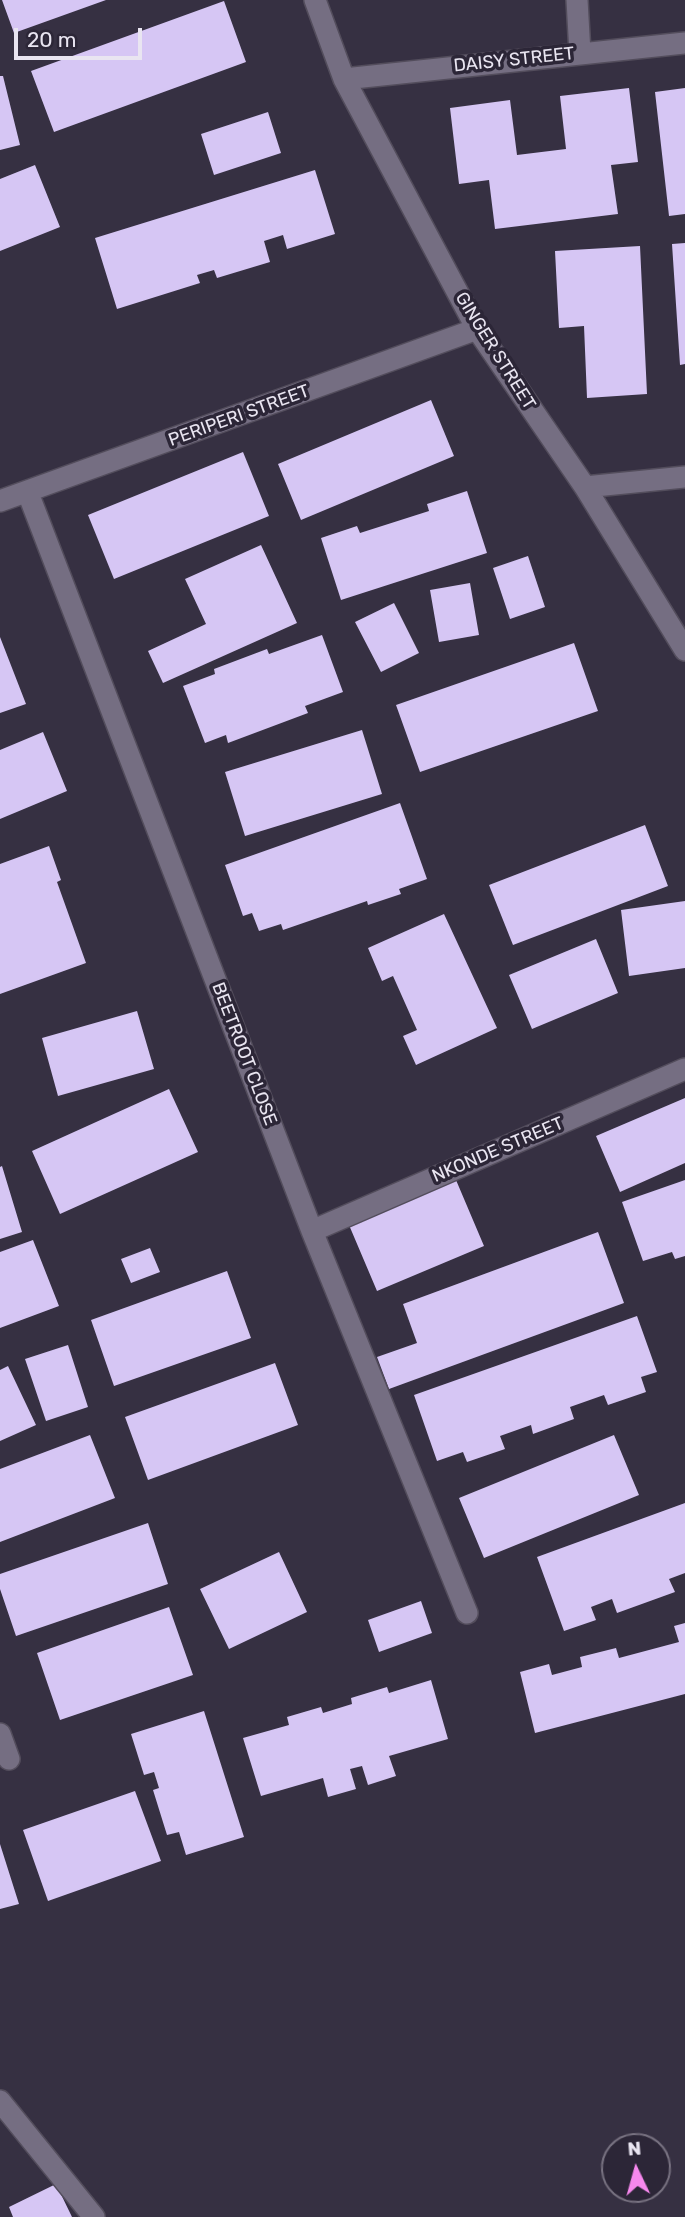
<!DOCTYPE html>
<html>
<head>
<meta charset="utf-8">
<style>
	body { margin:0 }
	#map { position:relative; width:685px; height:2217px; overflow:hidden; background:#363042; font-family:Rubik,sans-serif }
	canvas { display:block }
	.north { position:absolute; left:601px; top:2133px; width:70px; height:70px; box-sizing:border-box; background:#2c2637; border:2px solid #787281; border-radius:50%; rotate:355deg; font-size:19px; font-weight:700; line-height:28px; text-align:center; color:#e9e5f1 }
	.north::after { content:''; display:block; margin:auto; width:24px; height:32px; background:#f688ed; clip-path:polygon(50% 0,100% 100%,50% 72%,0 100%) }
	.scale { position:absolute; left:14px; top:28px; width:128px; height:32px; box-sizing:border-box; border:4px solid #e9e5f1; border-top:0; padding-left:9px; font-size:21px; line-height:24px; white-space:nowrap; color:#e9e5f1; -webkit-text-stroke:5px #2c2637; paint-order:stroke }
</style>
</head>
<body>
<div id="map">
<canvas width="685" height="2217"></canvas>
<div class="north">N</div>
<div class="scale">20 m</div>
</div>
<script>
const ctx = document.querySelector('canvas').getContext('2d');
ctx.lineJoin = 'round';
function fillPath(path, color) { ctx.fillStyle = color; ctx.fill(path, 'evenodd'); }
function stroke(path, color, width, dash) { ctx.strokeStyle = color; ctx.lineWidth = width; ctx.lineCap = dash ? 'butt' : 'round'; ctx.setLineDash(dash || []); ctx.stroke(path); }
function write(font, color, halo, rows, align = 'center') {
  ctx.font = font + ' Rubik,sans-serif'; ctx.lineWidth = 7; ctx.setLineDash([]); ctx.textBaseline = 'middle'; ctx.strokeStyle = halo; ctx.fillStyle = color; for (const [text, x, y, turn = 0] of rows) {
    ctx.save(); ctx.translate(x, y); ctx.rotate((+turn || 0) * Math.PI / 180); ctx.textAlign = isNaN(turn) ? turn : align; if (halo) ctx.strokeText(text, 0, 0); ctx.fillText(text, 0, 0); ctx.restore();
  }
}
const building = new Path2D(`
	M2 0H106L14 33Z
	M224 1 246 62 54 132 31 71Z
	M0 76H3L20 145 0 150Z
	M629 88 638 162 611 165 618 214 495 229 489 180 459 184 450 108 510 100 517 155 566 149 560 96Z
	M685 88V214L669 216 655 92Z
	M268 112 281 153 214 175 201 134Z
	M35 165 60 227 0 251V179Z
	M315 170 335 234 287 249 283 235 264 241 270 262 217 278 214 270 197 275 200 283 117 309 95 238Z
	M685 243V364L680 365 672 244Z
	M640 246 647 394 587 398 584 326 559 328 555 251Z
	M431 400 454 456 301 520 278 464Z
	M243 452 269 516 114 579 88 515Z
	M467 491 487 553 341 600 321 538 357 526 360 533 429 511 427 504Z
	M261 545 297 623 163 683 148 651 206 624 185 579Z
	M528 556 545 607 510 619 493 568Z
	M470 583 479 635 439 642 430 590Z
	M394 603 419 653 381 672 355 622Z
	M322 635 343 692 305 706 308 713 228 743 226 735 205 743 183 686 215 674 214 669 267 649 269 654Z
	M0 637 26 704 0 713Z
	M574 643 598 711 420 772 396 705Z
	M362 730 382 794 245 836 225 772Z
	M43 732 67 791 0 819V750Z
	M400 803 427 879 399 889 401 894 368 905 367 901 283 930 281 924 259 931 252 913 243 916 225 865Z
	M645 825 668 886 513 945 489 885Z
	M49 846 61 880 57 882 86 963 0 994V864Z
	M685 901V968L629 976 621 910Z
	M444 914 497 1028 416 1065 403 1036 417 1030 393 976 382 981 368 948Z
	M596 939 618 993 532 1029 509 975Z
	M137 1011 154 1069 58 1096 42 1038Z
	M169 1089 198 1152 60 1214 32 1151Z
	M685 1098V1163L620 1192 596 1136Z
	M2 1166 22 1232 0 1239V1167Z
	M456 1180 484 1246 377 1291 349 1225Z
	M685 1180V1256L675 1259 672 1252 643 1261 622 1202Z
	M598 1232 624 1303 389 1389 377 1357 417 1343 403 1304Z
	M33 1240 59 1306 0 1328V1252Z
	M150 1248 160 1272 131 1283 121 1259Z
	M227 1271 251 1338 114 1386 91 1320Z
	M637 1316 657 1372 641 1377 646 1392 608 1405 604 1395 570 1407 574 1419 533 1434 531 1425 500 1436 505 1449 467 1462 463 1452 437 1461 414 1395Z
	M68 1345 88 1407 46 1421 25 1359Z
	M275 1363 298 1425 148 1480 125 1417Z
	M8 1366 36 1425 0 1441V1370Z
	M90 1435 115 1498 0 1542V1469Z
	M614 1435 639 1495 484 1558 459 1498Z
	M685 1503V1573L669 1579 675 1592 617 1613 612 1599 591 1607 596 1620 564 1631 537 1557Z
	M148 1523 168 1584 16 1636 0 1589V1574Z
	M279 1552 307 1612 229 1649 200 1589Z
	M421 1601 432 1633 379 1652 368 1620Z
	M169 1607 193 1675 60 1720 37 1653Z
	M685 1623V1694L535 1733 520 1672 549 1664 552 1675 582 1667 580 1657 616 1648 619 1658 679 1642 674 1626Z
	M431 1680 448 1739 389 1756 396 1776 368 1785 362 1766 350 1769 356 1789 328 1797 323 1778 261 1796 243 1738 289 1725 287 1717 321 1707 323 1713 352 1704 351 1698 387 1687 389 1693Z
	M204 1711 244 1837 186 1855 179 1832 167 1835 153 1790 159 1788 154 1772 144 1775 131 1734Z
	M135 1791 161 1861 48 1901 23 1830Z
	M0 1844 19 1904 0 1909Z
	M56 2184 72 2217H13L9 2207Z`);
const minor = new Path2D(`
	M315 0 344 79 477 329 585 487 685 650
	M577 0 580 53
	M344 79 685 43
	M585 487 685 477
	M28 493 312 1231 467 1613
	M0 501 477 329
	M312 1231 685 1069
	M0 1734 9 1759
	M0 2101 94 2217`);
const streetNames = [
	["DAISY STREET",514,60,-6],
	["GINGER STREET",495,351,58],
	["PERIPERI STREET",239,416,-20],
	["BEETROOT CLOSE",244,1054,69],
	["NKONDE STREET",498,1150,-23]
];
fillPath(building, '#d6c6f4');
stroke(minor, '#534d5c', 24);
stroke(minor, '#756e82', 21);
write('18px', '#e9e5f1', '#2c2637', streetNames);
</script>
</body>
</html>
